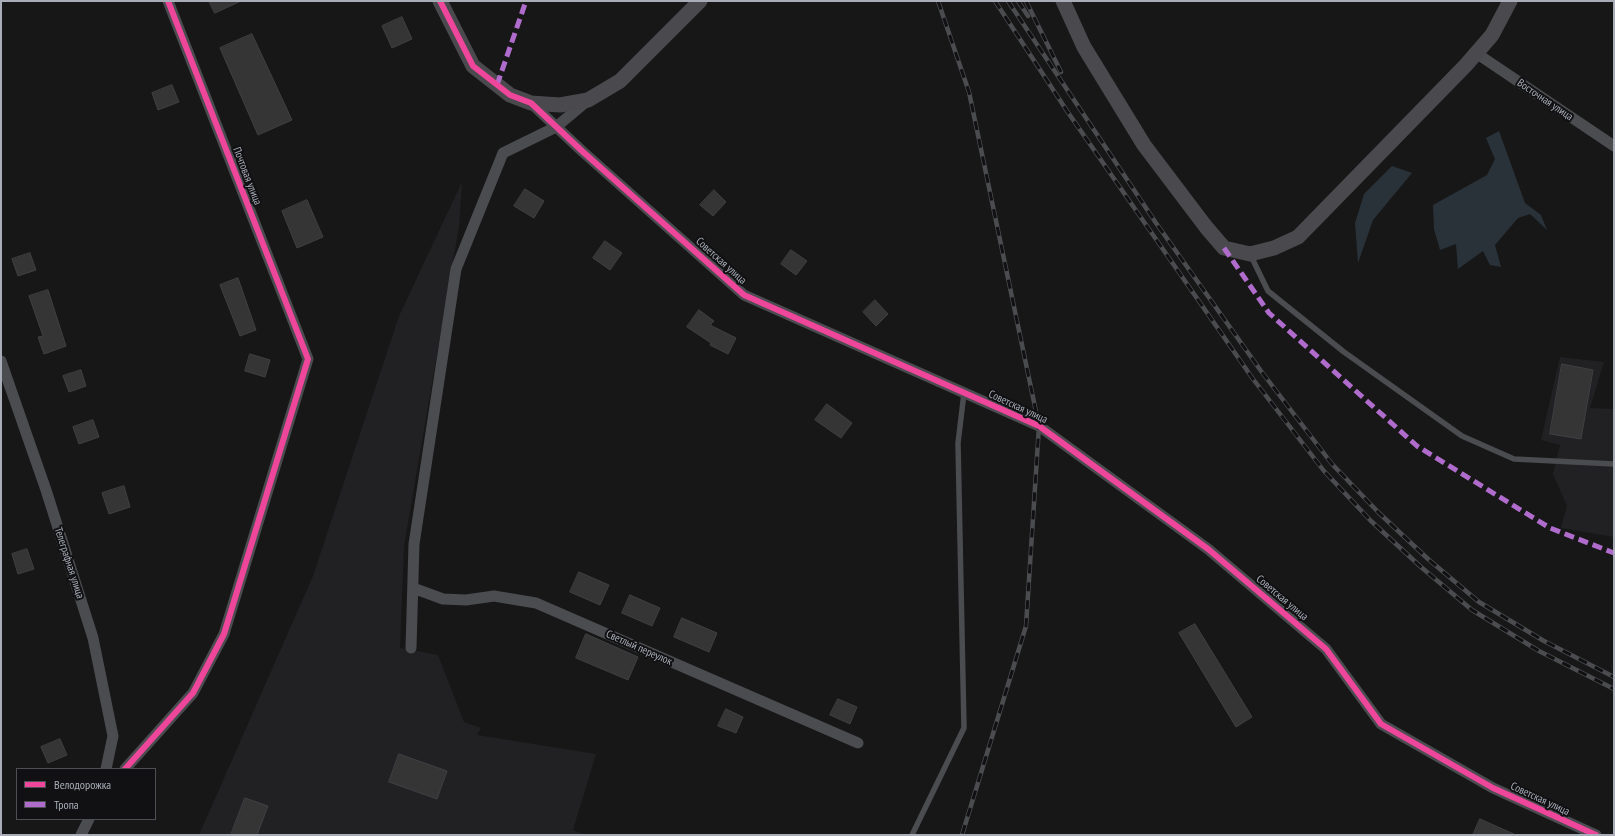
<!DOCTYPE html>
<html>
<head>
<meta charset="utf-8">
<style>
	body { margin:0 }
	#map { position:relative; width:1615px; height:836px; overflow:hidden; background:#171717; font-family:"PT Sans Narrow",sans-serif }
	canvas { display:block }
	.frame { position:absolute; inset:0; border:2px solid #a8adb8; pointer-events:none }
	.legend { position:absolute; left:16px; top:768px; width:140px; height:52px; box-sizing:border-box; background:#111113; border:1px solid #4d4f55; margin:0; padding:5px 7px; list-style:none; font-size:12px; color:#a8adb8 }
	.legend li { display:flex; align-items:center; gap:8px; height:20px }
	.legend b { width:20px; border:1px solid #4d4f55 }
</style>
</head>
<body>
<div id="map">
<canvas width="1615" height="836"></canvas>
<div class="frame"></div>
<ul class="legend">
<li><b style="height:5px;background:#ed469a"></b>Велодорожка</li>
<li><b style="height:5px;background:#b06ccc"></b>Тропа</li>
</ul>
</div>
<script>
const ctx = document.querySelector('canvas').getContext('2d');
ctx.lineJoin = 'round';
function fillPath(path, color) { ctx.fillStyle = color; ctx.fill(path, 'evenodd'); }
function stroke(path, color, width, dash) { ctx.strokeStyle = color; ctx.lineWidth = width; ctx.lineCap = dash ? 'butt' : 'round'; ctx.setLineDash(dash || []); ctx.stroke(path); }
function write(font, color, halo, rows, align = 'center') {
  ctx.font = font + ' "PT Sans Narrow",sans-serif'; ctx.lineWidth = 4; ctx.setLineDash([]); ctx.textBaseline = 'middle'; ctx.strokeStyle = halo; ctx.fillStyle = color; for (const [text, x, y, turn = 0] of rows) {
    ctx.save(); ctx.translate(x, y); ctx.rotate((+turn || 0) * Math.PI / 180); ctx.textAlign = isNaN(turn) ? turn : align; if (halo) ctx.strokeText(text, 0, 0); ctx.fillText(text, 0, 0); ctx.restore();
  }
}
const built = new Path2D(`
	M462 182 459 227 404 546 400 648 438 655 464 722 481 728 477 735 596 754 573 830 585 835H199L313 576 399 316Z
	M1560 357 1604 362 1590 408 1614 409V537L1561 528 1567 506 1553 474 1560 445 1541 440Z`);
const water = new Path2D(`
	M1499 131 1525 203 1541 215 1547 230 1530 214 1518 218 1495 245 1501 267 1490 265 1483 251 1458 269 1456 244 1440 250 1434 229 1433 205 1487 175 1495 159 1486 138Z
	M1392 166 1412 173 1373 220 1358 263 1355 223 1364 194Z`);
const building = new Path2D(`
	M209 1H241L215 13Z
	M402 17 412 39 392 48 382 26Z
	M252 34 292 120 258 135 220 48Z
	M172 85 179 102 158 110 152 93Z
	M525 189 544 201 534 218 514 206Z
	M714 190 726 202 713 216 700 205Z
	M307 200 323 237 297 248 282 211Z
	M605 241 622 253 610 270 593 258Z
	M791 250 807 261 796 275 781 264Z
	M30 253 36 270 18 276 12 259Z
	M238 278 256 330 240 336 220 285Z
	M48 290 66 346 44 354 38 337 43 336 29 296Z
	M875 300 888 314 876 326 863 312Z
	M699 310 714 321 710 325 736 338 728 354 710 345 711 343 687 327Z
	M250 354 270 360 265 377 245 371Z
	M1562 364 1593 370 1581 439 1550 434Z
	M81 370 86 386 69 392 63 376Z
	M827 404 852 423 841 438 815 420Z
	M93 420 99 437 79 444 73 427Z
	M124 486 130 507 109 514 102 493Z
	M27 549 34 569 18 574 12 554Z
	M579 572 609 585 600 605 570 592Z
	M630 595 660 608 652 626 622 613Z
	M682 618 717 633 709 652 674 637Z
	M1195 624 1252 717 1236 727 1179 633Z
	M586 634 638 657 628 680 576 658Z
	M838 699 857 707 850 724 830 715Z
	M726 709 743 717 736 733 718 726Z
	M60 739 67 755 48 763 41 747Z
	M399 754 447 771 437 799 389 782Z
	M245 798 268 806 257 835H231Z
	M1480 819 1516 835H1473Z`);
const lane = new Path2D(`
	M1251 256 1268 291 1344 352 1462 436 1514 459 1614 464
	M912 835 964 728 958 443 964 393`);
const street = new Path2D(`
	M1476 53 1614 146
	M531 103 582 151 744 295 1039 426 1208 549 1326 649 1381 724 1493 788 1596 835
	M1 361 46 490 93 638 113 736 106 769
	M413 588 443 599 466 600 494 596 536 603 858 743
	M411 648 414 544 456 269 503 153 556 127 587 101
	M125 769 193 693 224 634 308 359 168 1
	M81 835 89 819`);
const secondary = new Path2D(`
	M440 1 473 66 510 95 531 103 560 105 588 100 620 81 700 1
	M1063 1 1084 47 1144 145 1206 227 1224 248 1250 254 1274 248 1298 237 1466 65 1492 35 1510 1`);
const rail = new Path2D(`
	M938 1 969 92 1039 426 1026 626 962 835
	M995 1 1067 111 1253 379 1324 471 1371 521 1421 567 1472 610 1539 651 1614 689
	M1008 1 1156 223 1261 371 1332 464 1379 513 1428 559 1479 602 1544 641 1614 677
	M1018 1 1028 16
	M1026 1 1061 72`);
const quiet = new Path2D(`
	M497 85 526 1
	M1224 248 1269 313 1417 446 1550 528 1614 553`);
const cycleway = new Path2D(`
	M440 1 473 66 510 95 531 103 582 151 744 295 1039 426 1208 549 1326 649 1381 724 1493 788 1596 835
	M125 769 193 693 224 634 308 359 168 1`);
const streetNames = [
	["Восточная улица",1545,100,34],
	["Почтовая улица",247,176,69],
	["Советская улица",721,261,42],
	["Советская улица",1018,407,25],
	["Телеграфная улица",69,563,72],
	["Советская улица",1282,598,40],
	["Светлый переулок",639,648,24],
	["Советская улица",1540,799,25]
];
fillPath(built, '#212123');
fillPath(water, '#2a3239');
fillPath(building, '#353536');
stroke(building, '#3f4043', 1);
stroke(lane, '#4b4c50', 5.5);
stroke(street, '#4b4c50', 11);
stroke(secondary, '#4a4a4e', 15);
stroke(rail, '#4b4c4f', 4.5);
stroke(rail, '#111113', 3, [9]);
stroke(quiet, '#b06ccc', 5, [10, 5]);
stroke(cycleway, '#ed469a', 6);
write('11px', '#a8adb8', '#111113', streetNames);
</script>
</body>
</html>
